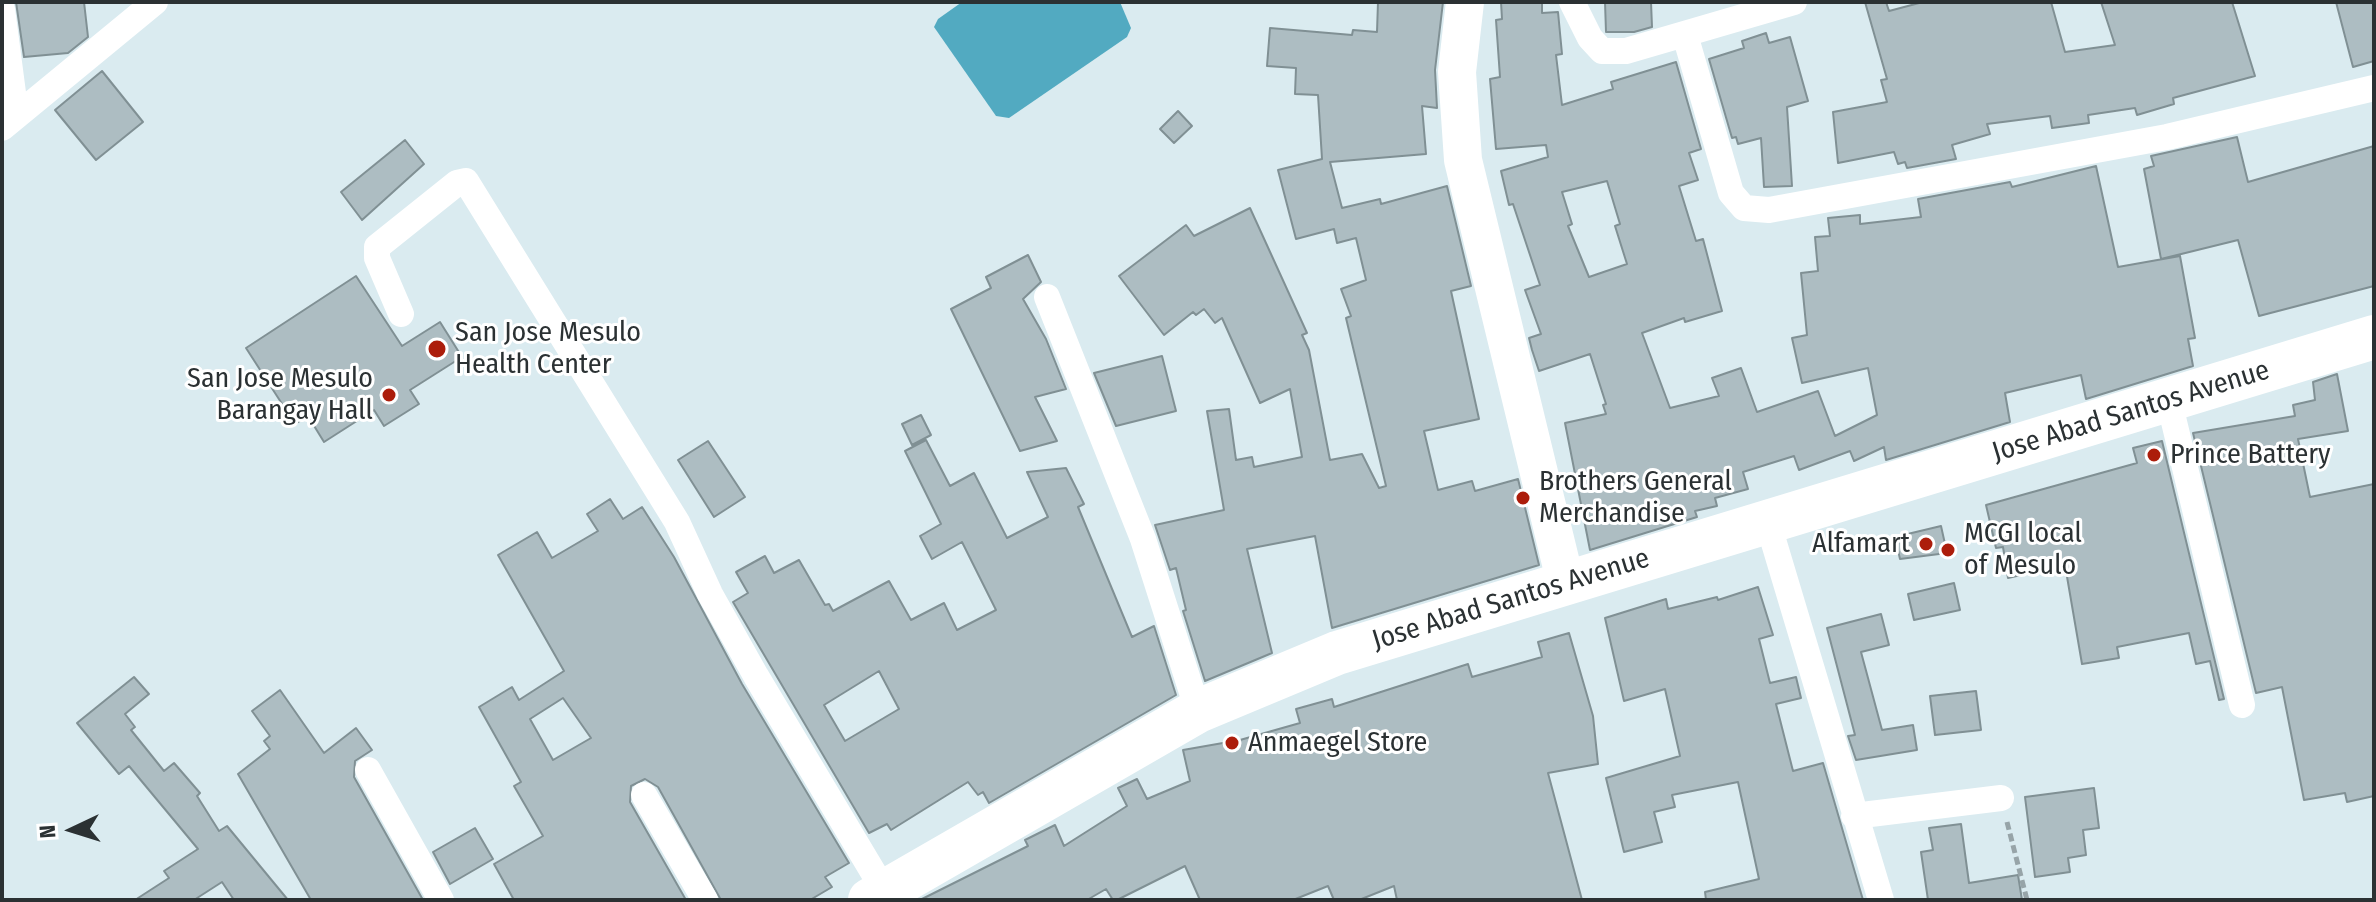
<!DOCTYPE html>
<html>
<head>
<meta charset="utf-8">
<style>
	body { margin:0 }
	#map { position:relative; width:2376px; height:902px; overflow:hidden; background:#daebf0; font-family:"Fira Sans Condensed",sans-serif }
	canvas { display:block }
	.frame { position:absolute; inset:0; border:4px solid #2b3133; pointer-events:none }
	.north { position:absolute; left:32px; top:790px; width:80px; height:80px; -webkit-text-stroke:6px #fff; paint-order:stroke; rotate:266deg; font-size:22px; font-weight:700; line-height:32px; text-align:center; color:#2b3133 }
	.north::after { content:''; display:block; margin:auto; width:28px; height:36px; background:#2b3133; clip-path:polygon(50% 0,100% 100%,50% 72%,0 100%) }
</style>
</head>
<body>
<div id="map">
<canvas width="2376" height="902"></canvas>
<div class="frame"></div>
<div class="north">N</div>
</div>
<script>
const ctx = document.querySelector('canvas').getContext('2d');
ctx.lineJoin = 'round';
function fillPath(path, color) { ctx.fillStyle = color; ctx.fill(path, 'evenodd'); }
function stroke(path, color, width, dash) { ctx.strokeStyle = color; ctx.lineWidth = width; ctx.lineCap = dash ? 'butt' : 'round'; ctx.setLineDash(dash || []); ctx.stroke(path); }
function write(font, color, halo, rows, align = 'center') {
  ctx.font = font + ' "Fira Sans Condensed",sans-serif'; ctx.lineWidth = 6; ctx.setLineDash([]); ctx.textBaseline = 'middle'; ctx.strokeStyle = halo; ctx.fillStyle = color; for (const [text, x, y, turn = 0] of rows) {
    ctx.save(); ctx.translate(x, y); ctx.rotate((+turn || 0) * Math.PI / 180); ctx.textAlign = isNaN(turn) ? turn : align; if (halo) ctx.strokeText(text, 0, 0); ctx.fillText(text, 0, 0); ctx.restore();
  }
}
const water = new Path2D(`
	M962 2H1120L1131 28 1127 37 1009 118 996 116 934 27 938 19Z`);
const building = new Path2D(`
	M16 2H84L88 37 68 53 24 57Z
	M1378 2H1443L1435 70 1437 108 1422 106 1426 154 1330 162 1342 208 1380 199 1381 204 1447 186 1471 286 1451 291 1479 419 1424 431 1438 490 1472 481 1475 491 1518 479 1539 565 1332 628 1315 536 1247 549 1272 653 1205 681 1183 611 1186 610 1176 568 1170 570 1155 525 1224 510 1207 411 1229 409 1236 460 1252 457 1254 467 1302 457 1290 389 1260 403 1222 318 1215 323 1204 309 1196 315 1193 312 1164 335 1119 276 1186 225 1194 236 1250 208 1307 333 1302 335 1309 350 1330 460 1362 454 1379 488 1386 486 1346 318 1351 316 1341 289 1366 280 1356 238 1337 243 1334 229 1296 239 1278 170 1322 159 1318 95 1295 94 1296 68 1267 66 1270 28 1352 35 1353 30 1377 32Z
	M1501 2H1542V13L1558 12 1562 54 1556 55 1562 105 1613 89 1611 82 1676 62 1701 149 1689 153 1698 180 1679 186 1696 241 1703 239 1722 311 1685 322 1684 318 1642 333 1670 408 1719 396 1712 378 1741 368 1757 412 1818 391 1835 436 1877 415 1868 368 1802 383 1792 338 1807 335 1801 273 1818 271 1815 237 1830 236 1828 218 1860 215V224L1921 217 1918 199 2010 182 2012 187 2096 166 2118 267 2180 256 2195 338 2188 339 2193 366 2086 399 2081 375 2005 393 2010 422 1886 460 1884 447 1854 461 1850 451 1799 470 1794 456 1743 472 1748 489 1715 498 1717 506 1695 511 1697 517 1590 550 1565 423 1606 414 1603 405 1606 404 1590 354 1539 371 1532 350 1529 338 1541 334 1525 290 1540 285 1513 204 1509 205 1501 171 1548 157 1546 145 1496 149 1490 79 1500 77 1496 20 1502 19ZM1607 181 1620 224 1615 226 1627 264 1589 277 1568 226 1572 224 1562 192Z
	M1605 2H1651L1652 27 1634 32H1606Z
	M1865 2H1886L1889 11 1923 2H2051L2065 52 2115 45 2101 2H2232L2255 76 2173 98 2174 104 2137 115 2135 108 2088 115 2089 123 2052 128 2050 116 1987 124 1990 134 1952 145 1956 159 1907 168 1905 162 1898 164 1894 152 1838 163 1833 112 1887 102 1881 80 1887 79Z
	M2336 2H2374V61L2353 67Z
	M1766 33 1769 43 1790 37 1808 101 1787 107 1792 186 1764 187 1761 138 1738 144 1736 137 1732 138 1709 59 1744 48 1742 41Z
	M102 71 143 122 96 160 55 110Z
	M1178 111 1192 126 1174 143 1160 129Z
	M2237 137 2248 182 2374 146V286L2259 316 2238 240 2161 259 2144 169 2154 166 2151 156Z
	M405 140 424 164 362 220 341 192Z
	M1028 255 1041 282 1023 299 1046 339 1066 389 1035 397 1057 441 1020 451 951 309 991 288 986 277Z
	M356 276 402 346 440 322 462 357 410 390 419 404 384 426 374 410 324 442 308 416 295 424 246 348Z
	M1162 356 1176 411 1116 426 1094 373Z
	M2337 374 2348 431 2298 439 2310 497 2374 484V796L2347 802 2345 793 2304 800 2282 687 2256 693 2193 433 2295 416 2293 405 2315 400 2313 382Z
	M921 415 931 435 912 445 902 424Z
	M926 440 950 486 974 473 1007 538 1048 517 1027 472 1066 468 1084 504 1078 507 1132 637 1154 626 1176 695 989 803 983 792 978 795 968 782 891 830 887 824 869 833 733 602 748 593 736 572 765 556 774 573 799 560 825 605 829 604 833 611 889 581 911 620 944 603 957 630 996 610 962 542 932 559 920 536 941 524 905 451ZM879 671 899 709 845 741 824 705Z
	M708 441 745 497 714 517 678 460Z
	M2162 441 2224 699 2219 700 2210 661 2196 664 2189 633 2117 647 2119 658 2082 664 2065 565 2008 578 2003 547 1996 548 1986 505 2137 463 2133 448Z
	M610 499 623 519 642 507 674 557 742 684 849 863 825 877 832 887 810 900H721L658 787 645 779 631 786 630 802 686 900H514L494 864 543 836 514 786 521 782 479 707 512 687 519 700 564 671 498 555 537 532 552 558 598 531 587 514ZM563 698 591 738 553 760 530 719Z
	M1941 526 1947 553 1900 559 1895 537Z
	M1954 583 1960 610 1914 620 1908 594Z
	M1758 587 1773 635 1759 639 1770 683 1796 677 1801 698 1776 704 1793 771 1823 763 1863 900H1706L1705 892 1759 879 1738 782 1672 795 1675 807 1654 812 1662 842 1624 852 1606 778 1680 756 1665 689 1624 701 1605 618 1666 599 1668 609 1717 597 1718 600Z
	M1881 614 1889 645 1861 652 1882 730 1913 725 1917 750 1856 760 1848 736 1855 735 1827 628Z
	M1569 633 1593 716 1598 764 1548 773 1582 900H1397L1394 886 1359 900H1334L1328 886 1293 900H1200L1185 866 1117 900H1113L1106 889 1087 900H920L1028 846 1025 840 1055 825 1064 846 1127 806 1118 788 1137 779 1147 799 1190 781 1183 750 1240 740 1300 723 1296 709 1332 699 1334 707 1468 664 1472 677 1542 657 1538 642Z
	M134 677 149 694 125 714 135 727 131 730 164 771 174 763 200 793 197 796 219 831 227 826 288 900H234L222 882 194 900H135L169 878 164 871 198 849 129 766 119 774 77 723Z
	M280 690 324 753 356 728 372 750 355 761 354 777 423 900H311L238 774 270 749 264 741 270 736 252 711Z
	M1976 691 1981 730 1935 735 1930 696Z
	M2094 788 2099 828 2083 830 2086 855 2068 858 2070 872 2035 877 2025 797Z
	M1961 824 1969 883 2018 875 2022 900H1928L1921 852 1933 850 1929 828Z
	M475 828 493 859 450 884 433 852Z`);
const path = new Path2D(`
	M2007 822 2027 900`);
const minor = new Path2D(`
	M1572 2 1590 38 1602 51H1626L1794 2
	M2 9 16 116
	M1685 35 1731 193 1744 208 1769 210 2167 137 2374 88
	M2 128 155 2
	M1047 297 1143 539 1198 711
	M401 314 377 258V247L457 183 466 181 677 522 710 594 756 676 885 892
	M2169 401 2242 705
	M1768 523 1881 900
	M368 770 441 900
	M644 795 705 900
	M1854 816 2001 798`);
const secondary = new Path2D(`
	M1465 2 1457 72 1463 160 1566 584`);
const trunk = new Path2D(`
	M870 900 1198 711 1337 653 2374 337`);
const markers = [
	[437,349,10,"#ac1d0b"],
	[389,395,8,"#ac1d0b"],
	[2154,455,8,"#ac1d0b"],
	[1523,498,8,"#ac1d0b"],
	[1926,544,8,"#ac1d0b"],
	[1948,550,8,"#ac1d0b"],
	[1232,743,8,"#ac1d0b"]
];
const poiNames = [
	["San Jose Mesulo",455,333],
	["Health Center",455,365],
	["San Jose Mesulo",373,379,"right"],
	["Barangay Hall",373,411,"right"],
	["Prince Battery",2170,455],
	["Brothers General",1539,482],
	["Merchandise",1539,514],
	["MCGI local",1964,534],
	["of Mesulo",1964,566],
	["Alfamart",1910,544,"right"],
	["Anmaegel Store",1248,743]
];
const streetNames = [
	["Jose Abad Santos Avenue",2131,412,-17],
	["Jose Abad Santos Avenue",1511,600,-17]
];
fillPath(water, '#52aac1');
fillPath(building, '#adbdc2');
stroke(building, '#809094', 2);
stroke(path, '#97a4a8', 5, [8, 4]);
stroke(minor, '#fff', 26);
stroke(secondary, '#fff', 38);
stroke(trunk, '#fff', 44);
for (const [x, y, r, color] of markers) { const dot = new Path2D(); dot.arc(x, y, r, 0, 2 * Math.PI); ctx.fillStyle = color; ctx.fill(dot); stroke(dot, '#fff', 3); }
write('28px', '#2b3133', '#fff', poiNames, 'left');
write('28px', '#2b3133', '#fff', streetNames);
</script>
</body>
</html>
